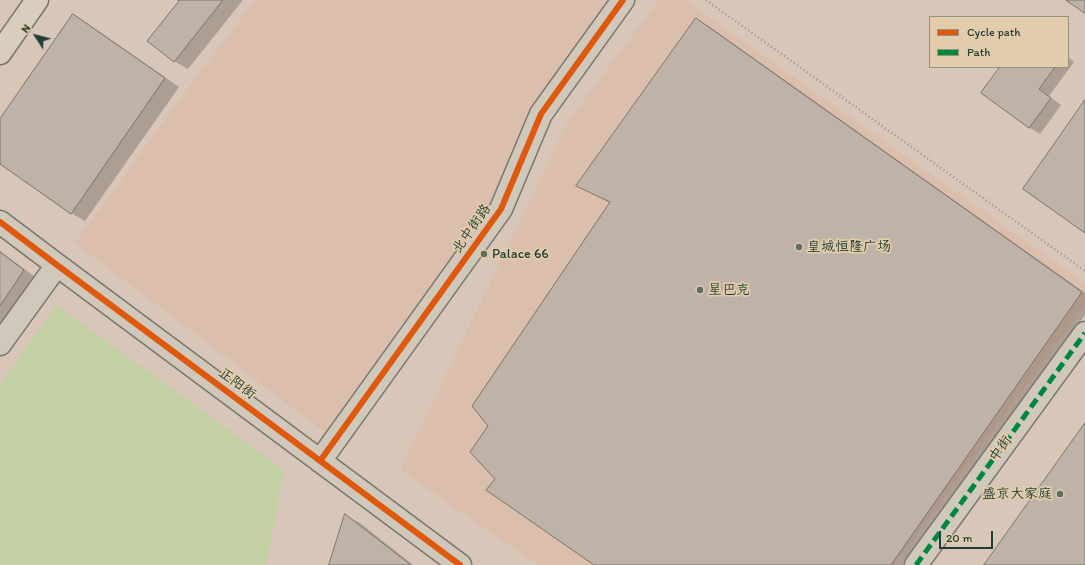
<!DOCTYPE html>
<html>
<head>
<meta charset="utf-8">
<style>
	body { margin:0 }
	#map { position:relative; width:1085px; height:565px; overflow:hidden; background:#d8c6b8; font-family:Itim,sans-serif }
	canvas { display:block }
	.legend { position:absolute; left:929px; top:16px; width:140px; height:52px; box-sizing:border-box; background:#e2ccab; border:1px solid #94937b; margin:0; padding:5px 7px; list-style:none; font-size:12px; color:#1f3d34 }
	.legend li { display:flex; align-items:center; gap:8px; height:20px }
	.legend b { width:20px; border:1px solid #94937b }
	.north { position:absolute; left:16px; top:16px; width:40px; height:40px; -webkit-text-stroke:3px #e2ccab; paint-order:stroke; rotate:306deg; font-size:11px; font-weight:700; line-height:16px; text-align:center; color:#1f3d34 }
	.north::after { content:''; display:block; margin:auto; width:14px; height:18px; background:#1f3d34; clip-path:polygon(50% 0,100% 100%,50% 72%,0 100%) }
	.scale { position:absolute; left:939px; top:531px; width:54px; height:18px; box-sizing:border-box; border:2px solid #1f3d34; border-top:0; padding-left:5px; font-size:12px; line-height:14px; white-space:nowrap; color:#1f3d34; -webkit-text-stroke:3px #e2ccab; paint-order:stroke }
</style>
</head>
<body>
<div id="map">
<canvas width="1085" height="565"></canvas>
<ul class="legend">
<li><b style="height:5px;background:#de580e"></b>Cycle path</li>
<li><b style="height:5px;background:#00873e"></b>Path</li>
</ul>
<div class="north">N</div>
<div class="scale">20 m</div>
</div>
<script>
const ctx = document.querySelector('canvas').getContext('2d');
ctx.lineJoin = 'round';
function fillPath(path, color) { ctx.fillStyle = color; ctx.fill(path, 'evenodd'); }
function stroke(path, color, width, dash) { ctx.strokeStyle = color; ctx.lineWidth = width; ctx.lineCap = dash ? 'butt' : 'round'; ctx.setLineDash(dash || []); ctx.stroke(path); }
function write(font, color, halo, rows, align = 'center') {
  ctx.font = font + ' Itim,"LXGW WenKai TC",sans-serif'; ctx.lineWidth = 3.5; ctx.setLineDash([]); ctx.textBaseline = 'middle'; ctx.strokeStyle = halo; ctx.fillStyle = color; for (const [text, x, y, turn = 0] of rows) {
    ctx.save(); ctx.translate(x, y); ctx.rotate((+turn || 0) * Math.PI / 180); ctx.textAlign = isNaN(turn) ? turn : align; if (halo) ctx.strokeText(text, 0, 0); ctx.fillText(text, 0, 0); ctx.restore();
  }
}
const built = new Path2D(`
	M256 0H612L529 112 494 204 331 437 75 243 195 78Z
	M659 0H685L1085 283V305L894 565H538L400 470 568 121Z`);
const green = new Path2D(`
	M56 305 284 470 266 565H0V385Z`);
const shadow = new Path2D(`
	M179 0H243L188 69 174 61 181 1Z
	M73 15 87 23 179 87 85 221 71 213 0 163V120Z
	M696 19 710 27 1085 293V315L910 565H596L497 479 489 426 610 203 577 185Z
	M1068 57 1074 62 1049 96 1061 105 1040 134 1030 128 982 93 1001 67H1068Z
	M0 251 38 279 0 335Z
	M346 516 360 523 413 565H330Z`);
const building = new Path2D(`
	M178 0H223L174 62 147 41 179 1Z
	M1066 0H1085V13Z
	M73 14 165 78 71 214 0 164V119Z
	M696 18 1082 292 891 565H594L486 490 495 479 470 452 488 426 472 406 610 202 576 186Z
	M1000 67H1055L1039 89 1051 98 1029 128 981 93Z
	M1085 100V233L1023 189Z
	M0 252 24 270 0 306Z
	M1085 423V565H984Z
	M345 514 411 565H329Z`);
const path = new Path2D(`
	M706 0 1085 271`);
const minor = new Path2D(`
	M0 222 57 265 460 565
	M0 344 57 265
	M320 461 501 209 541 114 623 0
	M916 565 1085 333`);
const major = new Path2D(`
	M0 53 37 0`);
const quiet = new Path2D(`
	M916 565 1085 333`);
const cycleway = new Path2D(`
	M0 222 57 265 460 565
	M320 461 501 209 541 114 623 0`);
const markers = [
	[799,247,4,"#606d62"],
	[484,254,4,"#606d62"],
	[700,290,4,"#606d62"],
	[1060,494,4,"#606d62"]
];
const streetNames = [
	["北中街路",472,229,-55],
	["正阳街",237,384,37],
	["中街",1001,449,-54]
];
const poiNames = [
	["皇城恒隆广场",807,247],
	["Palace 66",492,254],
	["星巴克",708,290],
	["盛京大家庭",1052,494,"right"]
];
fillPath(built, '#dbbfac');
fillPath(green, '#c3d0a4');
fillPath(shadow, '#0003');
fillPath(building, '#bfb2a9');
stroke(building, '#78756d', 1);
stroke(minor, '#78756d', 25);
stroke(major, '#78756d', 25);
stroke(path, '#97958b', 2.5, [1, 3]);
stroke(minor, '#d1c8bc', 22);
stroke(major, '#d8cdbf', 22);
stroke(quiet, '#00873e', 5, [10, 5]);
stroke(cycleway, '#de580e', 6);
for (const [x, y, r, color] of markers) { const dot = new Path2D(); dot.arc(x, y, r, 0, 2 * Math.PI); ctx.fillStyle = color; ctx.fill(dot); stroke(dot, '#e2ccab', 1.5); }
write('14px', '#1f3d34', '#e2ccab', streetNames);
write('14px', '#1f3d34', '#e2ccab', poiNames, 'left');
</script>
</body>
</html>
